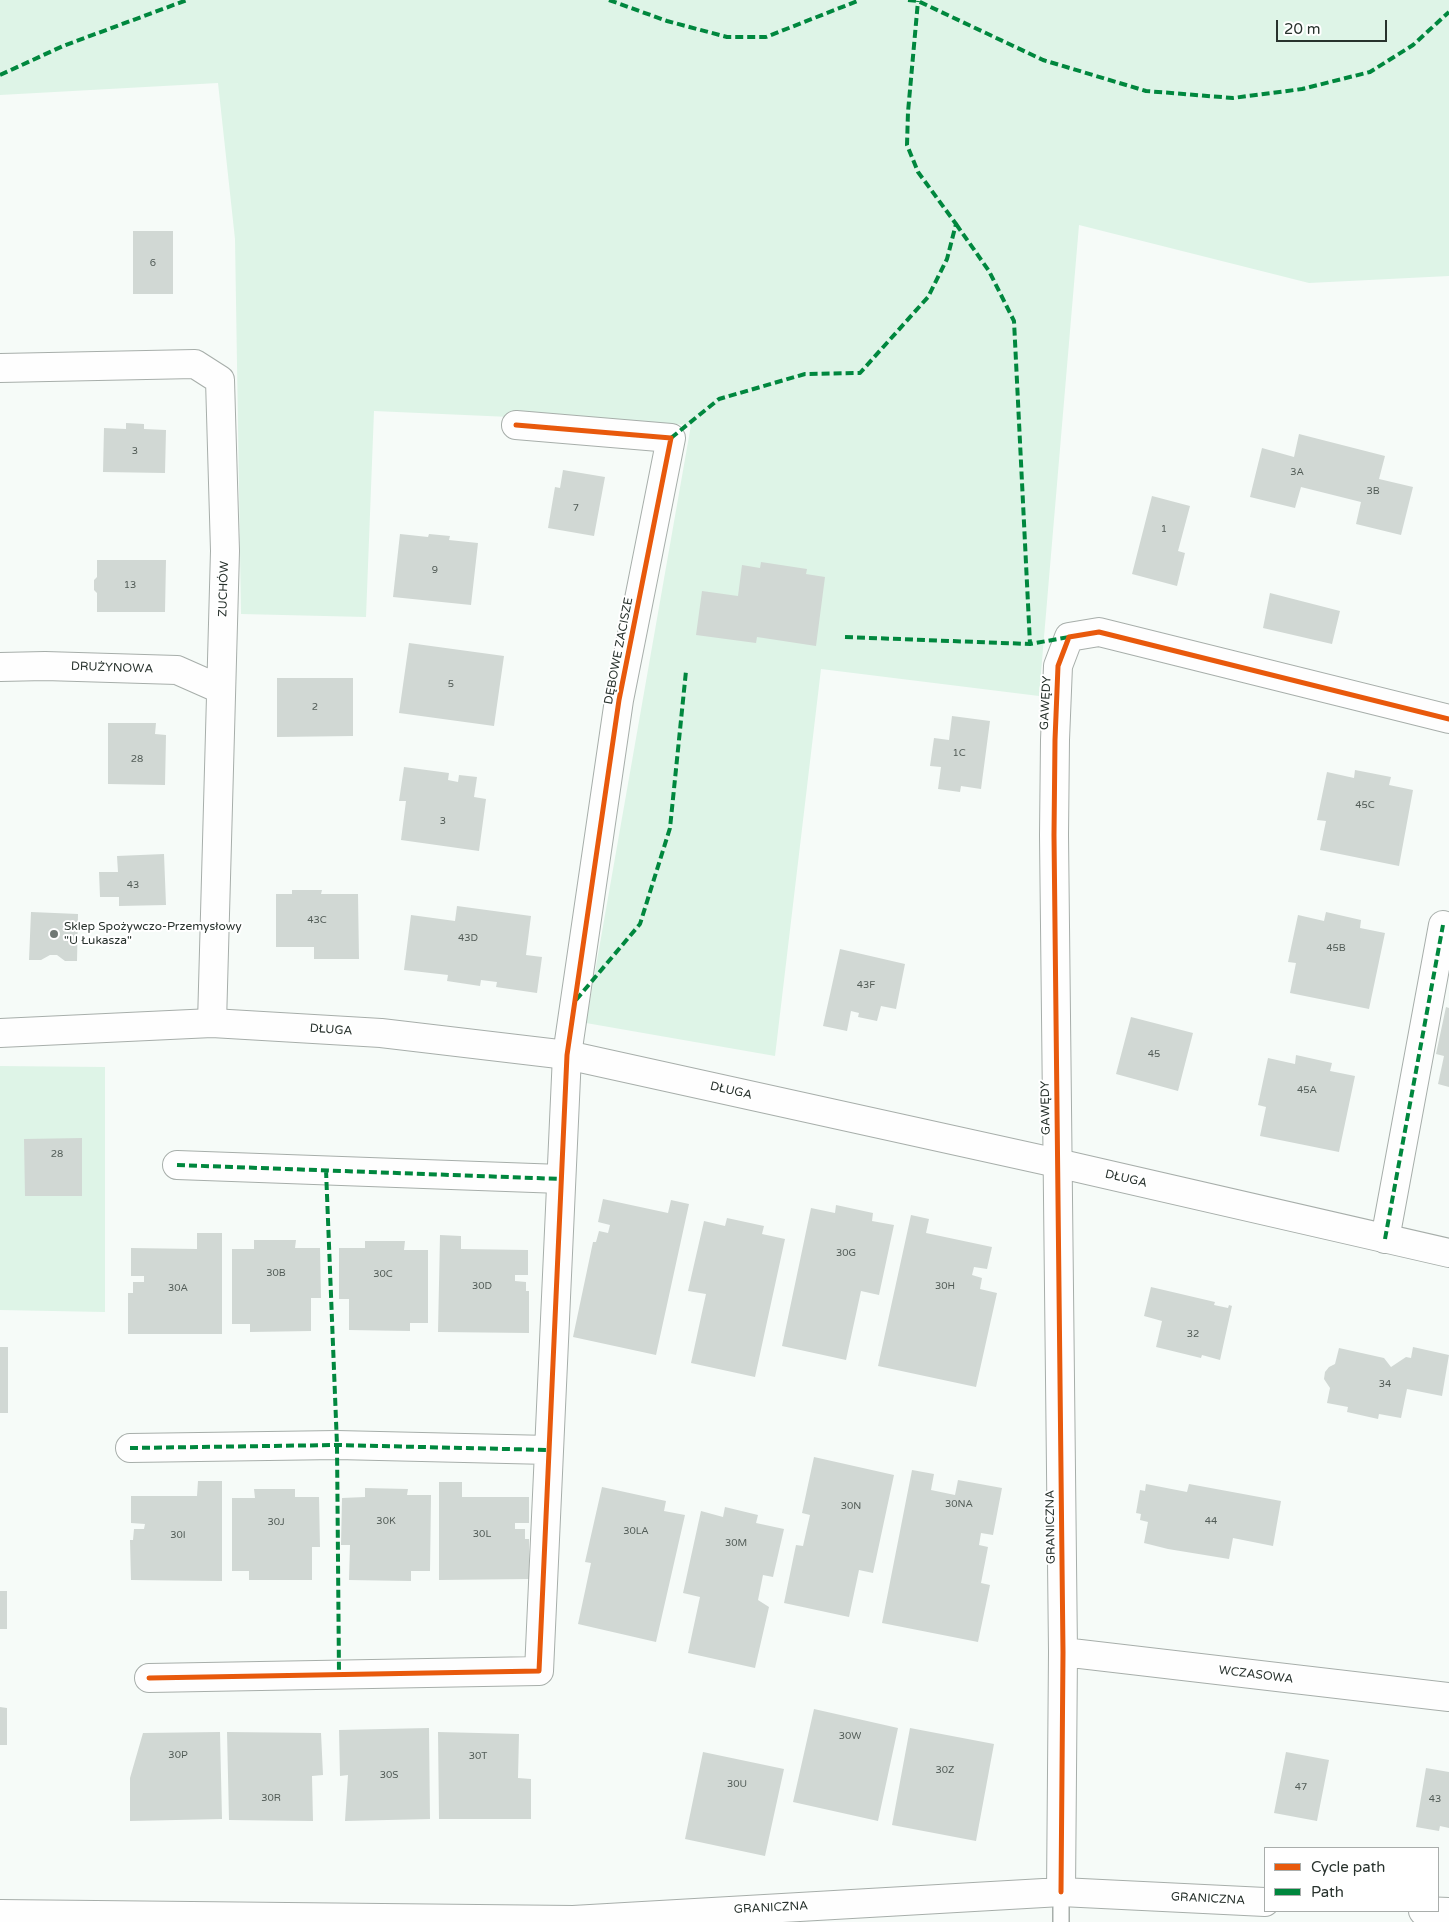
<!DOCTYPE html>
<html>
<head>
<meta charset="utf-8">
<style>
	body { margin:0 }
	#map { position:relative; width:1449px; height:1922px; overflow:hidden; background:#f6fbf8; font-family:"Varela Round",sans-serif }
	canvas { display:block }
	.legend { position:absolute; left:1264px; top:1847px; width:175px; height:65px; box-sizing:border-box; background:#fff; border:1px solid #a9adab; margin:0; padding:6px 9px; list-style:none; font-size:15px; color:#28322d }
	.legend li { display:flex; align-items:center; gap:10px; height:25px }
	.legend b { width:25px; border:1px solid #a9adab }
	.scale { position:absolute; left:1276px; top:20px; width:111px; height:22px; box-sizing:border-box; border:2px solid #28322d; border-top:0; padding-left:6px; font-size:15px; line-height:18px; white-space:nowrap; color:#28322d; -webkit-text-stroke:4px #fff; paint-order:stroke }
</style>
</head>
<body>
<div id="map">
<canvas width="1449" height="1922"></canvas>
<ul class="legend">
<li><b style="height:6px;background:#e8590c"></b>Cycle path</li>
<li><b style="height:6px;background:#00873e"></b>Path</li>
</ul>
<div class="scale">20 m</div>
</div>
<script>
const ctx = document.querySelector('canvas').getContext('2d');
ctx.lineJoin = 'round';
function fillPath(path, color) { ctx.fillStyle = color; ctx.fill(path, 'evenodd'); }
function stroke(path, color, width, dash) { ctx.strokeStyle = color; ctx.lineWidth = width; ctx.lineCap = dash ? 'butt' : 'round'; ctx.setLineDash(dash || []); ctx.stroke(path); }
function write(font, color, halo, rows, align = 'center') {
  ctx.font = font + ' "Varela Round",sans-serif'; ctx.lineWidth = 4; ctx.setLineDash([]); ctx.textBaseline = 'middle'; ctx.strokeStyle = halo; ctx.fillStyle = color; for (const [text, x, y, turn = 0] of rows) {
    ctx.save(); ctx.translate(x, y); ctx.rotate((+turn || 0) * Math.PI / 180); ctx.textAlign = isNaN(turn) ? turn : align; if (halo) ctx.strokeText(text, 0, 0); ctx.fillText(text, 0, 0); ctx.restore();
  }
}
const green = new Path2D(`
	M0 0H1449V276L1309 283 1079 225 1039 696 821 669 775 1056 586 1023 691 425 374 411 366 617 241 614 235 239 218 83 0 95Z
	M0 1066 105 1067V1312L0 1310Z`);
const building = new Path2D(`
	M133 231H173V294H133Z
	M126 423 144 424V429L166 430 165 473 103 472 104 428 126 429Z
	M1299 434 1385 456 1379 479 1413 487 1401 535 1356 524 1361 502 1301 487 1295 508 1250 497 1262 448 1294 457Z
	M563 470 605 477 594 536 548 528 555 487 560 488Z
	M1152 496 1190 506 1178 551 1185 553 1177 586 1132 574Z
	M400 534 428 537 429 534 450 536 449 540 478 543 471 605 393 597Z
	M97 560H166L165 612H97V593L94 590V580L97 577Z
	M761 562 807 569 806 574 825 577 816 646 757 637 756 643 696 635 702 591 738 596 742 565 760 568Z
	M1270 593 1340 611 1332 644 1263 628Z
	M409 643 504 656 494 726 399 713Z
	M277 678H353V736L277 737Z
	M952 716 990 721 981 789 961 786 960 792 938 789 941 767 930 766 934 738 949 740Z
	M108 723H156L155 734 166 735 165 785 108 784Z
	M404 767 449 773 448 780 458 782 459 775 477 777 474 797 486 799 479 851 401 840 406 801H399Z
	M1355 770 1391 777 1389 785 1413 790 1399 866 1320 850 1326 821 1317 820 1327 772 1354 778Z
	M164 854 166 905 119 906V897H100L99 872H118L117 856Z
	M292 890H322L321 894H358L359 959H314V947H276V894H292Z
	M457 906 531 916 526 955 542 957 537 993 496 987 497 982 481 980 480 986 447 981 448 975 404 970 411 915 455 921Z
	M31 912 78 914 77 961H65L57 955H50L41 960H29Z
	M1326 912 1361 920 1360 928 1385 933 1369 1009 1290 993 1296 963 1288 962 1298 915 1324 921Z
	M840 949 905 964 896 1009 881 1006 877 1021 858 1017 859 1013 851 1011 847 1031 823 1026Z
	M1446 1007 1449 1008V1087L1438 1084 1444 1056 1436 1054Z
	M1131 1017 1193 1033 1178 1091 1116 1074Z
	M1296 1055 1332 1063 1330 1071 1355 1076 1339 1152 1260 1136 1266 1107 1258 1105 1268 1058 1295 1064Z
	M82 1138V1196H25L24 1139Z
	M603 1199 668 1213 671 1200 689 1204 656 1355 573 1337 593 1242H596L599 1231 608 1233 610 1225 598 1222Z
	M836 1205 873 1213 872 1221 894 1225 879 1295 861 1291 846 1360 782 1346 811 1208 835 1213Z
	M911 1215 929 1219 926 1233 992 1247 987 1269 974 1267 972 1275 982 1278 980 1289 997 1293 976 1387 878 1366Z
	M727 1218 764 1226 762 1234 785 1239 755 1377 691 1363 706 1294 688 1291 704 1221 725 1226Z
	M197 1233H222V1334H128V1293H133V1282H144V1276H131V1248L197 1249Z
	M440 1235 461 1236V1249L528 1250V1275H515V1281L526 1282V1291H529V1333L438 1332Z
	M254 1240H296L295 1248H320L321 1298H311V1331L250 1332V1324H232V1249H254Z
	M365 1241H405L404 1250H428V1323H410V1331L349 1330V1299H339V1248H365Z
	M1151 1287 1215 1302 1214 1305 1228 1308 1229 1305 1232 1306 1220 1360 1202 1355 1201 1358 1156 1347 1162 1321 1144 1316Z
	M0 1347H8V1413H0Z
	M1413 1347 1449 1355 1442 1396 1407 1389 1401 1418 1379 1414 1378 1419 1347 1412 1348 1407 1327 1403 1330 1388 1324 1379 1325 1372 1329 1367 1335 1364 1339 1348 1384 1358 1391 1367 1406 1357 1411 1358Z
	M814 1457 894 1475 873 1573 859 1570 849 1617 784 1603 796 1545 803 1546 810 1515 802 1513Z
	M912 1470 934 1474 931 1490 955 1495 958 1480 1002 1488 993 1535 981 1533 979 1545 988 1547 981 1583 990 1585 978 1642 882 1623Z
	M198 1481H222V1581L131 1580 130 1540H133L134 1529H144L145 1524 131 1523V1496H197Z
	M439 1482H462V1497H529V1523H515V1529H525V1539H529V1579L439 1580Z
	M1146 1484 1187 1492 1189 1484 1281 1501 1273 1546 1233 1538 1229 1559 1168 1549 1144 1543 1148 1522 1140 1520 1141 1514 1136 1513 1140 1490 1145 1491Z
	M602 1487 666 1501 664 1511 685 1515 656 1642 578 1624 591 1563 585 1562Z
	M365 1488 408 1489 407 1495H431L430 1571H411V1581L349 1580 350 1545H341L342 1498 365 1497Z
	M254 1489H295V1497H319L320 1547H312V1580H249V1571H232V1498H255Z
	M725 1507 758 1515 756 1523 784 1529 773 1577 763 1575 758 1600 769 1607 755 1668 688 1653 700 1597 683 1593 701 1511 723 1517Z
	M0 1591H7V1629H0Z
	M0 1707 7 1708V1745H0Z
	M814 1709 898 1728 878 1821 793 1802Z
	M429 1728 430 1819 345 1821 348 1775 340 1776 339 1730Z
	M910 1728 994 1744 976 1841 892 1825Z
	M220 1732 222 1819 130 1821V1778L143 1733Z
	M227 1732 321 1733 323 1775 312 1776 313 1821 229 1820Z
	M438 1732 519 1734 518 1778 531 1779V1819H439Z
	M703 1752 784 1769 765 1856 685 1839Z
	M1286 1752 1329 1760 1317 1821 1274 1813Z
	M1426 1768 1449 1772V1828L1440 1826 1439 1831 1416 1827Z`);
const service = new Path2D(`
	M1061 1892V1922`);
const minor = new Path2D(`
	M0 368 195 364 220 380 225 551 212 1023
	M0 667 45 666 177 670 220 689
	M177 1165 561 1179
	M1385 1239 1443 925
	M130 1448 337 1445 549 1450
	M1063 1652 1449 1697
	M149 1678 539 1671 567 1055 619 700 671 438 516 425
	M1061 1892 1063 1652 1054 835 1055 740 1058 666 1069 637 1099 632 1449 719
	M1423 1911 1449 1912
	M0 1914 573 1920 1061 1892 1265 1902`);
const tertiary = new Path2D(`
	M0 1033 212 1023 381 1033 567 1055 1057 1163 1449 1253`);
const quiet = new Path2D(`
	M609 0 667 21 727 37H766L860 0
	M908 0 918 1 1043 60 1146 91 1233 98 1302 89 1370 72 1413 45 1449 12
	M0 75 63 46 187 0
	M956 224 989 271 1014 321 1030 644
	M671 438 719 399 805 374 860 373 928 297 947 259 956 224 918 172 907 145 908 112 918 1
	M845 637 1030 644 1069 637
	M576 1000 640 924 670 828 686 671
	M177 1165 561 1179
	M326 1170 337 1445 339 1674
	M1385 1239 1443 925
	M130 1448 337 1445 549 1450`);
const cycleway = new Path2D(`
	M149 1678 539 1671 567 1055 619 700 671 438 516 425
	M1061 1892 1063 1652 1054 835 1055 740 1058 666 1069 637 1099 632 1449 719`);
const markers = [
	[54,934,5,"#707874"]
];
const numberNames = [
	["6",153,263],
	["3",135,451],
	["3A",1297,472],
	["3B",1373,491],
	["7",576,508],
	["1",1164,529],
	["9",435,570],
	["13",130,585],
	["5",451,684],
	["2",315,707],
	["1C",959,753],
	["28",137,759],
	["45C",1365,805],
	["3",443,821],
	["43",133,885],
	["43C",317,920],
	["43D",468,938],
	["45B",1336,948],
	["43F",866,985],
	["45",1154,1054],
	["45A",1307,1090],
	["28",57,1154],
	["30G",846,1253],
	["30B",276,1273],
	["30C",383,1274],
	["30D",482,1286],
	["30H",945,1286],
	["30A",178,1288],
	["32",1193,1334],
	["34",1385,1384],
	["30NA",959,1504],
	["30N",851,1506],
	["30K",386,1521],
	["44",1211,1521],
	["30J",276,1522],
	["30LA",636,1531],
	["30L",482,1534],
	["30I",178,1535],
	["30M",736,1543],
	["30W",850,1736],
	["30P",178,1755],
	["30T",478,1756],
	["30Z",945,1770],
	["30S",389,1775],
	["30U",737,1784],
	["47",1301,1787],
	["30R",271,1798],
	["43",1435,1799]
];
const streetNames = [
	["ZUCHÓW",224,589,-88],
	["DĘBOWE ZACISZE",619,651,-79],
	["DRUŻYNOWA",112,668,2],
	["GAWĘDY",1046,703,-87],
	["DŁUGA",331,1030,4],
	["DŁUGA",731,1091,13],
	["GAWĘDY",1046,1108,-91],
	["DŁUGA",1126,1179,13],
	["GRANICZNA",1051,1527,-91],
	["WCZASOWA",1256,1675,7],
	["GRANICZNA",1208,1899,3],
	["GRANICZNA",771,1908,-3]
];
const poiNames = [
	["Sklep Spożywczo-Przemysłowy",64,927],
	["\"U Łukasza\"",64,941]
];
fillPath(green, '#def4e7');
fillPath(building, '#d1d8d4');
stroke(service, '#a7aeaa', 18);
stroke(minor, '#a7aeaa', 30);
stroke(tertiary, '#a7aeaa', 30);
stroke(service, '#fefefe', 15);
stroke(minor, '#fefefe', 28);
stroke(tertiary, '#fefefe', 28);
stroke(quiet, '#00873e', 4, [8, 4]);
stroke(cycleway, '#e8590c', 5);
for (const [x, y, r, color] of markers) { const dot = new Path2D(); dot.arc(x, y, r, 0, 2 * Math.PI); ctx.fillStyle = color; ctx.fill(dot); stroke(dot, '#fff', 2); }
write('10px', '#525c57', null, numberNames);
write('12px', '#28322d', '#fff', streetNames);
write('12px', '#28322d', '#fff', poiNames, 'left');
</script>
</body>
</html>
